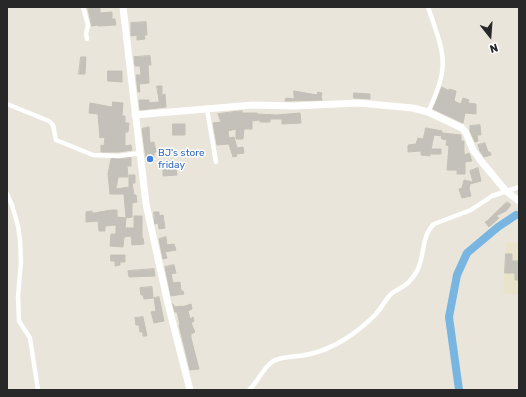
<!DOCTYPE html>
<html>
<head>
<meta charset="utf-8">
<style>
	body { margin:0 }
	#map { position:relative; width:526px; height:397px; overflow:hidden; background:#e9e5db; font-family:Rubik,sans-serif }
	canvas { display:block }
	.frame { position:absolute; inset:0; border:8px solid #282828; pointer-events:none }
	.north { position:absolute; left:470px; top:16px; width:40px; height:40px; -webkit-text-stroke:3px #fff; paint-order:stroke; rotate:163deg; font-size:11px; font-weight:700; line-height:16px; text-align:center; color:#282828 }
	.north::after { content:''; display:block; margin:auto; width:14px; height:18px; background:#282828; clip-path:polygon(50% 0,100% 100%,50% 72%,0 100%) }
</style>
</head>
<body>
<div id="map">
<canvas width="526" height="397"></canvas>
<div class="frame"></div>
<div class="north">N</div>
</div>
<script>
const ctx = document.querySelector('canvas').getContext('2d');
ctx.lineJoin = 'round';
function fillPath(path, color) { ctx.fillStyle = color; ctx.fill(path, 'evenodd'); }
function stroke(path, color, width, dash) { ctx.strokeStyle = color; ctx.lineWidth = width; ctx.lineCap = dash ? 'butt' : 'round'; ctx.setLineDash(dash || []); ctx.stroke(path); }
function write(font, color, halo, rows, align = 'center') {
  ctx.font = font + ' Rubik,sans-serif'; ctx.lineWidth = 3; ctx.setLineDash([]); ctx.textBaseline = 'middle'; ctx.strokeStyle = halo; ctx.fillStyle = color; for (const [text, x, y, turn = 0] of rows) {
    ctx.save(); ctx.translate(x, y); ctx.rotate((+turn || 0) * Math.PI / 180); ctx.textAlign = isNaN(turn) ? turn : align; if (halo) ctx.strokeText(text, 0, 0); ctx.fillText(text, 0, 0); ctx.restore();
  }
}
const education = new Path2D(`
	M506 242 519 243V295L503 294Z`);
const river = new Path2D(`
	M459 390 449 317 457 275 467 253 498 227 516 215`);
const building = new Path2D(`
	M88 7H100V13L112 12V19H115L116 25 98 26V25L92 26Z
	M146 22 147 35H144L145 39 137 40V35L131 36V23Z
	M150 56 151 65H148L149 83 139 84 140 92H138L136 75H141L140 66H135L134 57Z
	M81 57H86L85 74H79Z
	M108 71H122V82L108 81Z
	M157 86H162V95L165 94 166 107 140 110 139 100H149V103L159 102Z
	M442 87 449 91V89L456 91 454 101 461 104 463 98 469 100 468 103 476 104V114L465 113 463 123 433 109Z
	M294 91 317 95 318 92 322 93 321 98H322V100L285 101 286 98 294 99Z
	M354 93 370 94V99L354 98Z
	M113 102 123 103 122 116H125V123H129L128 132H125V146L131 145 132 150 119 152H101V145L104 146 105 137 100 138 98 114 89 113 90 103 112 107Z
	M242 111V113H257V114L277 115 300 113 301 123 282 124V119H270V122H260V120L252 121V129H244L243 139H236V129L228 131 229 138 234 137 237 148 243 147 244 153 236 154 237 156 233 157 229 144 217 145 213 123 221 122 218 114Z
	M173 124H185V135H173Z
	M480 125 481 135H477L478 141 475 142 470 131V126Z
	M149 127 150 143 154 142 156 152 154 153V158L146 159 142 129Z
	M426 128 442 131V136L434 135 431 149H441V154H430V156L421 155V151L408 152V145L416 144 418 138 423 139Z
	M442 133 461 135V141H464V153L465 155 469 153 472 161 465 162V174H457V170H447L449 146 446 145 447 140 442 139Z
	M485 143 488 152H490L491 155 484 157 480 151 478 145Z
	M131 158V166H127L128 177H118L116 189 129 187V175H135V183H132L134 195H136L137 202 132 203V217L126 218 124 195 123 194H110L108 174 111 159Z
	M478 168 481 181 470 184 469 188 471 196 462 198 459 189 462 188 464 180 473 182 470 171Z
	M176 169 177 175 163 176V170Z
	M507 202 511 205 506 211 496 216 499 218 489 227 485 222 487 221Z
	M112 210H117V217L126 218 125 228H134V216H142V238H143L144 244 132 245 131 236 124 237 123 247 110 246 111 234H116V225L105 226V231H99L98 221 86 222V212L92 211V213Z
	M154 212H159V216L163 215 165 228 159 229 158 223 155 224Z
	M166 237 167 245 174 244 176 250 165 252 167 258 163 259 159 239Z
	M506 254H512V261H519V280H515V273H505Z
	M111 255H125V262H120V265L115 266V261H111Z
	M174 265 176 273 171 274 173 283 180 282 181 291H183L184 294 171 296 165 267Z
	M154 269 155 276 129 277 128 271Z
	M152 287 153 298 144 299 143 295H141L140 288Z
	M159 297 164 321 154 323 151 312 156 311 154 298Z
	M173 304 175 307 182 306V307L191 304 192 309 188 311 190 319 193 317 194 321 191 323 195 332 191 334V338L199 369 190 370 179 325H180L177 312H175Z
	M143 317 147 336H143V332H140L139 325H136L135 318Z`);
const street = new Path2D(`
	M83 7 88 25 86 34 87 39
	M428 7C444 54 451 65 428 112
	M7 104 49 121 53 125 56 140 93 155 119 156 140 153
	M207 109 216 162
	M7 194 12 205 18 226 20 240 21 262 18 296 19 321 30 338 38 390
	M249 390C258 382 262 369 272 362 279 356 300 357 310 354 334 349 358 332 375 315 381 309 384 302 390 295 394 291 400 289 405 285 410 282 414 276 417 271 425 256 421 236 434 224L471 210 492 196 519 187`);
const secondary = new Path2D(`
	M123 7 146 204 168 304 190 390
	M135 115 253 105 294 106 358 103 413 108 428 112 462 128 466 133 473 150 481 161 506 191 519 201`);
const markers = [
	[150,159,4,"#3f7fe0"]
];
const shopNames = [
	["BJ's store",158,153],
	["friday",158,165]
];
fillPath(education, '#e9e3cc');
stroke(river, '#78b6e1', 8);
fillPath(building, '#c4c1ba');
stroke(building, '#c4c0b5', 1);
stroke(street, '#fff', 4.5);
stroke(secondary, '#fff', 7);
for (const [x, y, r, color] of markers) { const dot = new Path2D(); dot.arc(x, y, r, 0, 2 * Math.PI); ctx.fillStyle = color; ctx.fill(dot); stroke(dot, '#fff', 1.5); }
write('10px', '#366cbe', '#fff', shopNames, 'left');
</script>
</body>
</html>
